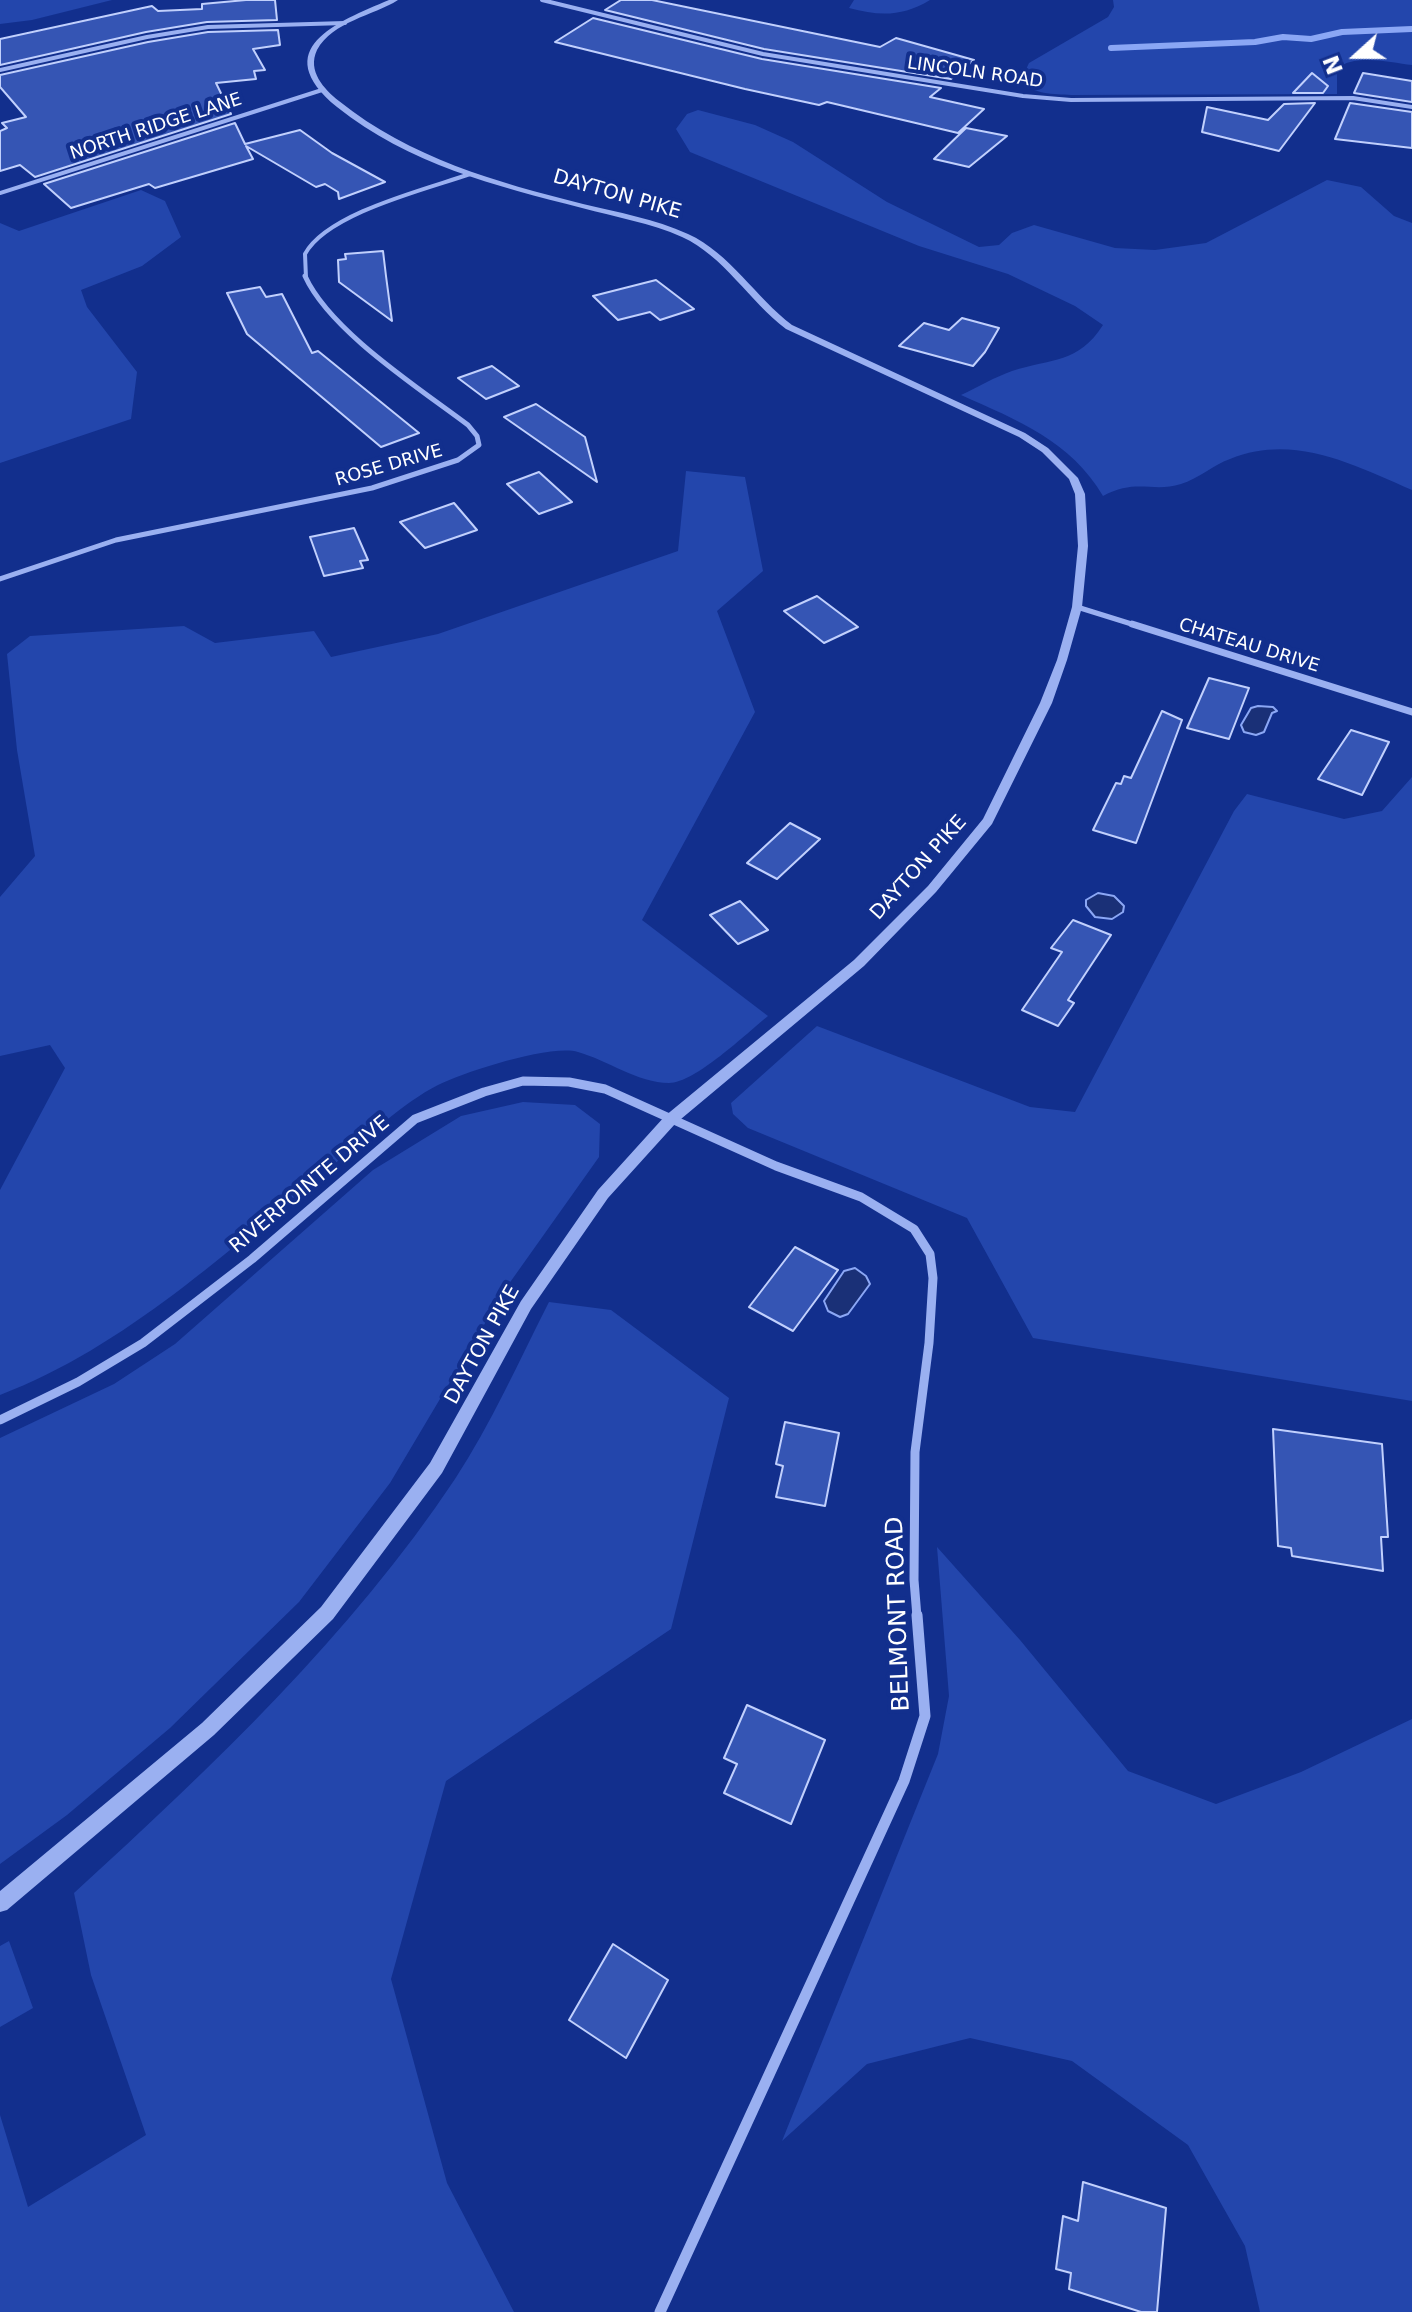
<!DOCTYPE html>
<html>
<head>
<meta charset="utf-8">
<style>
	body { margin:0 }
	#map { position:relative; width:1412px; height:2312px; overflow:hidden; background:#122f8d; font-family:"DejaVu Sans",sans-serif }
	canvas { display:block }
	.north { position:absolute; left:1316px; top:16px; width:80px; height:80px; -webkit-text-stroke:6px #122f8d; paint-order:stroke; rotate:249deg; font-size:22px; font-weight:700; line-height:32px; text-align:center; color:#fff }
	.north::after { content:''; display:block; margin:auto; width:28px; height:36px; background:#fff; clip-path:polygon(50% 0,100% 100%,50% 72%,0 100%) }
</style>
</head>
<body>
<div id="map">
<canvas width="1412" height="2312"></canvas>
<div class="north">N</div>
</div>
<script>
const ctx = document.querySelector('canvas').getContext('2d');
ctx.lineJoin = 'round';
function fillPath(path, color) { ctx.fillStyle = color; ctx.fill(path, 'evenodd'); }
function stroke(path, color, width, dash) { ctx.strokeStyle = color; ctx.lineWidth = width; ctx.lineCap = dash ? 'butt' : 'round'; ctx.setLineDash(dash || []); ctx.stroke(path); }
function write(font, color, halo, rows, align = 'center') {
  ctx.font = font + ' "DejaVu Sans",sans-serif'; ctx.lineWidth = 8; ctx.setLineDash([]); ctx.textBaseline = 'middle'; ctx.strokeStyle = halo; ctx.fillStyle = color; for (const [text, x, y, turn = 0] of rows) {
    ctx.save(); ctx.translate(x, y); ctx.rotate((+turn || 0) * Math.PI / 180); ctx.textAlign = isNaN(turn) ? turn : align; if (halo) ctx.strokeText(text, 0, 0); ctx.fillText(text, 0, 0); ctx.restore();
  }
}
const green = new Path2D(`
	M0 0H112L32 20 0 24Z
	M854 0H930C902 17 879 16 849 8Z
	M1113 0H1412V65C1391 63 1354 53 1337 69V94L1071 95C1054 94 1032 95 1021 80L1029 63 1108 17 1114 7Z
	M698 110 755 125 793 142 887 202 979 247 999 245 1012 233 1034 225 1115 248 1155 250 1206 243 1327 180 1361 187 1394 216 1412 223V490C1353 465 1295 433 1230 459 1213 465 1198 479 1181 484 1153 493 1136 478 1103 496 1071 441 1017 420 961 395 978 387 995 377 1012 371 1052 358 1078 364 1103 325L1075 306 1008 274 919 246 690 152 676 129 687 114Z
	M141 190 165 201 181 237 142 266 81 290 87 307 137 372 131 419 0 463V223L19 231Z
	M686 471 745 477 763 571 717 611 755 712 642 920 768 1016C747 1033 695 1083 669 1083 638 1083 607 1060 578 1052 550 1044 465 1072 438 1085 404 1102 362 1141 332 1166 229 1249 126 1347 0 1395V1190L65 1068 50 1045 0 1056V897L35 856 17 750 7 654 30 636 184 626 215 643 314 631 331 657 438 634 678 551Z
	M1412 777V1401L1033 1338 967 1218 748 1128 733 1114 731 1103 817 1026 1030 1107 1075 1112 1234 811 1247 794 1344 819 1382 811Z
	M523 1102 575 1105 600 1124 599 1157 506 1288 390 1483 299 1602 170 1728 67 1815 0 1864V1438L114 1384 175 1344 373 1170 461 1116Z
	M549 1302 611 1310 729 1398 671 1629 446 1781 391 1979 447 2183 514 2312H0V2115L28 2207 146 2135 91 1975 74 1893C212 1767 351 1635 455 1479 491 1424 519 1361 549 1302Z
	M937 1547 1020 1640 1128 1771 1216 1804 1301 1772 1412 1719V2312H1260L1245 2246 1188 2145 1072 2061 970 2038 867 2064 782 2141 938 1754 949 1696Z
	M9 1941 33 2008 0 2027V1946Z`);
const water = new Path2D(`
	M1258 706 1273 707 1277 711 1272 713 1264 732 1256 735 1244 732 1241 725 1251 708Z
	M1098 893 1114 896 1124 906 1123 912 1112 919 1095 917 1086 906V900Z
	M855 1268 866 1276 870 1284 848 1314 840 1317 828 1311 824 1301 844 1271Z`);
const stream = new Path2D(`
	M1111 48 1255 42 1283 37 1311 39 1342 32 1412 29`);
const building = new Path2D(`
	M246 0H275L277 20 207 22 146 32 0 65V39L152 6 158 11 202 9V4Z
	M621 0H652L880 47 896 38 974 60 951 79 764 49 605 10Z
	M593 18 762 59 941 88 930 97 984 109 958 133 827 102 819 105 745 89 555 42Z
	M278 30 280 45 253 49 265 70 254 71 256 79 216 83 231 114 35 177 20 165 0 171V131L7 128 2 123 26 117 0 87V75L148 42 208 32Z
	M1312 73 1328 86 1323 93H1293Z
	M1363 73 1412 81V102L1354 93Z
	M1315 103 1279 151 1202 132 1207 107 1268 120 1284 104Z
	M1350 103 1412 112V148L1335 139Z
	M235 123 245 144 300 130 332 153 385 182 339 199 338 192 325 184 316 187 246 146 253 159 155 188 149 184 71 208 44 184Z
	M966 128 1007 136 969 167 934 159Z
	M383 251 386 276 392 321 339 282 338 260 346 259 345 254Z
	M656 280 694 309 660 320 650 312 618 320 593 296Z
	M260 287 266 297 282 294 312 353 318 351 419 433 381 447 247 334 227 293Z
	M962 318 999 328 985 352 973 366 899 346 924 323 949 330Z
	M492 366 519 386 486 399 458 378Z
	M536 404 585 437 597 482 504 417Z
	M539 472 572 502 539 514 507 484Z
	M454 503 477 530 425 548 400 522Z
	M354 528 368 560 360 561 363 568 324 576 310 537Z
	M817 596 858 627 824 643 784 611Z
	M1209 678 1249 688 1229 739 1187 728Z
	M1162 711 1182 720 1136 843 1093 830 1116 783 1121 784 1124 776 1131 778Z
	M1351 730 1389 742 1362 795 1318 779Z
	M790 823 820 839 777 879 747 863Z
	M740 901 768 930 738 944 710 915Z
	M1073 920 1111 935 1068 1000 1074 1003 1058 1026 1022 1010 1062 952 1051 948Z
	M795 1247 838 1270 793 1331 749 1307Z
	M785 1422 839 1433 825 1506 776 1497 783 1466 776 1464Z
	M1273 1429 1382 1444 1388 1537H1381L1383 1571 1292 1556 1291 1548 1278 1546Z
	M747 1705 825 1740 791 1824 724 1793 737 1764 724 1758Z
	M613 1944 668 1980 626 2058 569 2020Z
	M1083 2182 1166 2208 1157 2312H1141L1069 2289 1071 2273 1056 2269 1063 2216 1078 2221Z`);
const minorFar4 = new Path2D(`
	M542 0 763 54 1023 96 1071 100 1353 98 1412 107
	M0 70 147 37 208 27 345 23
	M0 193 322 90
	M306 278 305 254C327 213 427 189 470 174`);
const minorFar3 = new Path2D(`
	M0 579 116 540 372 488 458 460 479 445 477 436 468 425C419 388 330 331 305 276
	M1077 607 1138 626`);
const minorFar2 = new Path2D(`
	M1132 624 1412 712`);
const minorFar1 = new Path2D(`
	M0 1420 78 1382 143 1343 252 1259 415 1119 484 1092 523 1081 569 1082 605 1089 776 1166 861 1197 914 1229 930 1254 933 1278 929 1343 915 1452 914 1580 917 1617`);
const minor = new Path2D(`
	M660 2312 904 1781 925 1716 917 1615`);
const tertiary = new Path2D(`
	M389 0H398C373 16 333 21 317 50 307 71 324 89 339 101 410 158 496 182 583 204 617 212 655 219 688 234 730 253 756 298 792 325L1025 433 1048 448 1078 478 1085 494 1088 546 1082 607 1067 660 1052 703 992 824 936 892 864 966 675 1124 608 1198 531 1309 442 1473 333 1619 214 1735 7 1910 0 1912V1891L202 1723 321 1607 430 1463 521 1301 598 1190 665 1116 854 960 928 886 983 819 1040 703 1057 660 1072 607 1078 546 1075 494 1069 479 1042 452 1019 437 786 329C749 301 724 256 682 237 651 223 615 217 582 208 496 186 408 164 337 107 267 49 337 22 389 0Z`);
const farStreetnames = [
	["LINCOLN ROAD",975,73,8],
	["NORTH RIDGE LANE",156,127,-18],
	["ROSE DRIVE",389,466,-16],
	["CHATEAU DRIVE",1249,646,17]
];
const streetNames = [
	["DAYTON PIKE",617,195,16],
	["DAYTON PIKE",919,868,-48],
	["RIVERPOINTE DRIVE",310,1185,-40],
	["DAYTON PIKE",483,1345,-61]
];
const nearStreetnames = [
	["BELMONT ROAD",899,1614,-92]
];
fillPath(green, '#2346ac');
fillPath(water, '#1a3077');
stroke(water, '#8ba7f5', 2);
stroke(stream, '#8ba7f5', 6);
fillPath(building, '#3555b4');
stroke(building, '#c1d0fd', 2);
stroke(minorFar4, '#9ab0f1', 4);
stroke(minorFar3, '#9ab0f1', 5);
stroke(minorFar2, '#9ab0f1', 7);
stroke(minorFar1, '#9ab0f1', 9);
stroke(minor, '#9ab0f1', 11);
fillPath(tertiary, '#9ab0f1');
write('18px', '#fff', '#122f8d', farStreetnames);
write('20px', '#fff', '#122f8d', streetNames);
write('24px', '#fff', '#122f8d', nearStreetnames);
</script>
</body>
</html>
